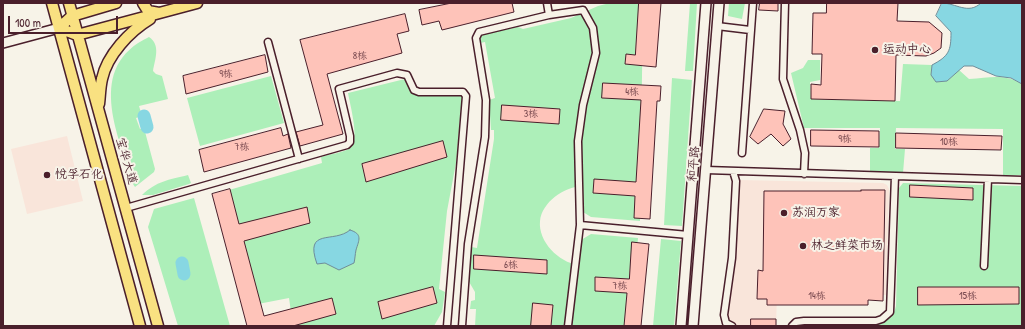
<!DOCTYPE html>
<html>
<head>
<meta charset="utf-8">
<style>
	body { margin:0 }
	#map { position:relative; width:1025px; height:329px; overflow:hidden; background:#f7f3e8; font-family:"Patrick Hand",sans-serif }
	canvas { display:block }
	.frame { position:absolute; inset:0; border:4px solid #4a1f2b; pointer-events:none }
	.scale { position:absolute; left:8px; top:16px; width:110px; height:18px; box-sizing:border-box; border:2px solid #4a1f2b; border-top:0; padding-left:5px; font-size:12px; line-height:14px; white-space:nowrap; color:#4a1f2b; -webkit-text-stroke:3px #f7f3e8; paint-order:stroke }
</style>
</head>
<body>
<div id="map">
<canvas width="1025" height="329"></canvas>
<div class="frame"></div>
<div class="scale">100 m</div>
</div>
<script>
const ctx = document.querySelector('canvas').getContext('2d');
ctx.lineJoin = 'round';
function fillPath(path, color) { ctx.fillStyle = color; ctx.fill(path, 'evenodd'); }
function stroke(path, color, width, dash) { ctx.strokeStyle = color; ctx.lineWidth = width; ctx.lineCap = dash ? 'butt' : 'round'; ctx.setLineDash(dash || []); ctx.stroke(path); }
function write(font, color, halo, rows, align = 'center') {
  ctx.font = font + ' "Patrick Hand","LXGW WenKai TC",sans-serif'; ctx.lineWidth = 4; ctx.setLineDash([]); ctx.textBaseline = 'middle'; ctx.strokeStyle = halo; ctx.fillStyle = color; for (const [text, x, y, turn = 0] of rows) {
    ctx.save(); ctx.translate(x, y); ctx.rotate((+turn || 0) * Math.PI / 180); ctx.textAlign = isNaN(turn) ? turn : align; if (halo) ctx.strokeText(text, 0, 0); ctx.fillText(text, 0, 0); ctx.restore();
  }
}
const built = new Path2D(`
	M67 136 83 201 27 214 11 149Z
	M739 180 883 183 887 185 889 189 886 295 777 294 776 326H726Z`);
const green = new Path2D(`
	M610 3H643L640 221 591 217 583 212 582 186C564 187 542 202 540 221 538 242 559 262 578 265L581 240 591 234 638 238 630 326H475L476 309H470L471 301 475 300V292L468 280 471 247 477 248 494 139V130H491L489 100 495 98 485 42 480 43V38L483 34 518 27 523 29 571 18 598 6Z
	M690 3H697L693 71H685Z
	M729 3H745L742 19 728 16Z
	M149 37C161 45 155 59 153 71L156 74 162 76 168 99 139 106 142 116 136 118 140 129 144 128 155 169 154 172 135 187 133 184C118 134 85 67 149 37Z
	M808 60H820V80L810 82 811 99 900 101 903 64 932 65 931 75 947 81 959 70 969 79C990 78 1003 73 1022 84V175L1003 176V129L896 128 895 149H905L903 173 870 172V148H879L880 128H804L791 73 803 68Z
	M271 76 284 123 200 146 187 98Z
	M672 78 692 80 682 226 664 225Z
	M405 79 411 91 417 94H458L462 96 456 163 447 211 439 289 445 292 442 312 434 326H293L289 298 258 304 229 190 322 163 321 157C330 154 341 153 349 149 361 143 350 105 348 93Z
	M188 175 191 183 189 184 153 195H142C157 181 168 180 188 175Z
	M903 183 1022 186V326H803L877 325C886 322 894 317 896 306L899 188Z
	M194 198 230 326H178L148 227 154 209Z
	M661 239 681 241 674 326H653Z`);
const water = new Path2D(`
	M942 3C956 3 968 15 981 3H1022V84L1011 78 996 76 973 66H964L947 81 936 82 931 75 932 65C949 56 951 51 951 32L936 16Z
	M350 230C363 234 359 240 356 250 355 255 355 259 354 263L339 270 325 263 317 264C304 227 334 244 350 230Z`);
const river = new Path2D(`
	M144 116 147 127
	M182 263 184 274`);
const building = new Path2D(`
	M452 3H512L514 12 442 30 439 21 422 25 419 10Z
	M639 3H661L656 67 625 64 626 54 635 55Z
	M760 3H778V11L759 10Z
	M827 3H898L897 21 929 22 942 33 941 48 934 53 926 56 896 55 895 101 811 99V84L821 85 822 54H812L813 13H826Z
	M405 14 409 31 397 34 402 53 327 74 343 134 300 146 296 132 323 125 300 40Z
	M265 55 268 72 186 94 183 76Z
	M603 83 661 86 660 101H657L650 219 634 218 635 196 593 193 594 179 636 182 641 100 602 98Z
	M502 105 560 109 559 124 501 120Z
	M764 109 785 111 783 124 791 139 783 146 771 134 758 144 750 137Z
	M281 128 283 136 288 134 291 148 204 172 199 150Z
	M811 130 879 131V147L811 146Z
	M896 133 1002 136 1001 150 896 148Z
	M443 141 447 157 366 182 362 164Z
	M910 185 973 188V200L910 197Z
	M230 189 239 224 307 207 310 223 244 241 264 316 332 298 336 314 293 326H247L212 194Z
	M861 190H885L883 301 868 300V305H767V299H757L758 270 763 271 764 191H861Z
	M632 242 649 244 641 326H624L627 293 595 291V277L629 279Z
	M474 255 547 260V274L474 269Z
	M433 287 437 303 382 319 378 302Z
	M918 287H1019V304L918 305Z
	M533 303 553 305 551 326H531Z
	M751 319H776V326H751Z`);
const street = new Path2D(`
	M547 3 549 15
	M785 3 783 79 800 130 805 153 804 174
	M717 26 750 30
	M268 42 299 159
	M742 153 753 3
	M706 170 1022 180
	M126 208 347 145 350 142V136L339 89 397 73 407 75 414 90 419 92H463L466 96 447 326
	M580 225 688 235
	M984 266 988 179
	M462 326 468 244 485 137 486 100 476 38 479 32 549 15 583 10 593 28 596 53 583 105 578 141 580 225 568 326
	M732 326 726 323 724 315 732 258 736 181 733 171
	M792 326 796 322 804 321H876L882 319 890 312 895 176`);
const secondary = new Path2D(`
	M3 43 59 28
	M681 326 706 3
	M693 326 719 3`);
const primary = new Path2D(`
	M52 3 140 326
	M69 3 158 326
	M143 3 148 11 159 13
	M59 28 77 35 197 3
	M59 28 72 16 116 3
	M99 104C100 96 100 87 102 79 107 55 130 31 150 19`);
const markers = [
	[875,50,4,"#4a1f2b"],
	[47,175,4,"#4a1f2b"],
	[784,213,4,"#4a1f2b"],
	[803,246,4,"#4a1f2b"]
];
const numberNames = [
	["8栋",360,56],
	["9栋",226,74],
	["4栋",632,92],
	["3栋",531,114],
	["9栋",845,139],
	["10栋",949,142],
	["7栋",242,147],
	["6栋",511,265],
	["7栋",620,286],
	["14栋",817,296],
	["15栋",968,296]
];
const poiNames = [
	["运动中心",883,50],
	["悦孚石化",55,175],
	["苏润万家",792,213],
	["林之鲜菜市场",811,246]
];
const streetNames = [
	["宝华大道",126,161,74],
	["和平路",694,164,-85]
];
fillPath(built, '#f9e5da');
fillPath(green, '#adefb9');
fillPath(water, '#87d7e2');
stroke(water, '#6f8d99', 1);
stroke(river, '#87d7e2', 13);
fillPath(building, '#fec3b9');
stroke(building, '#4a1f2b', 1);
stroke(street, '#4a1f2b', 9);
stroke(secondary, '#4a1f2b', 12);
stroke(primary, '#4a1f2b', 13);
stroke(street, '#f7f3e8', 6);
stroke(secondary, '#f7f3e8', 9);
stroke(primary, '#f9e181', 10);
for (const [x, y, r, color] of markers) { const dot = new Path2D(); dot.arc(x, y, r, 0, 2 * Math.PI); ctx.fillStyle = color; ctx.fill(dot); stroke(dot, '#f7f3e8', 1.5); }
write('10px', '#77484e', null, numberNames);
write('12px', '#4a1f2b', '#f7f3e8', poiNames, 'left');
write('12px', '#4a1f2b', '#f7f3e8', streetNames);
</script>
</body>
</html>
